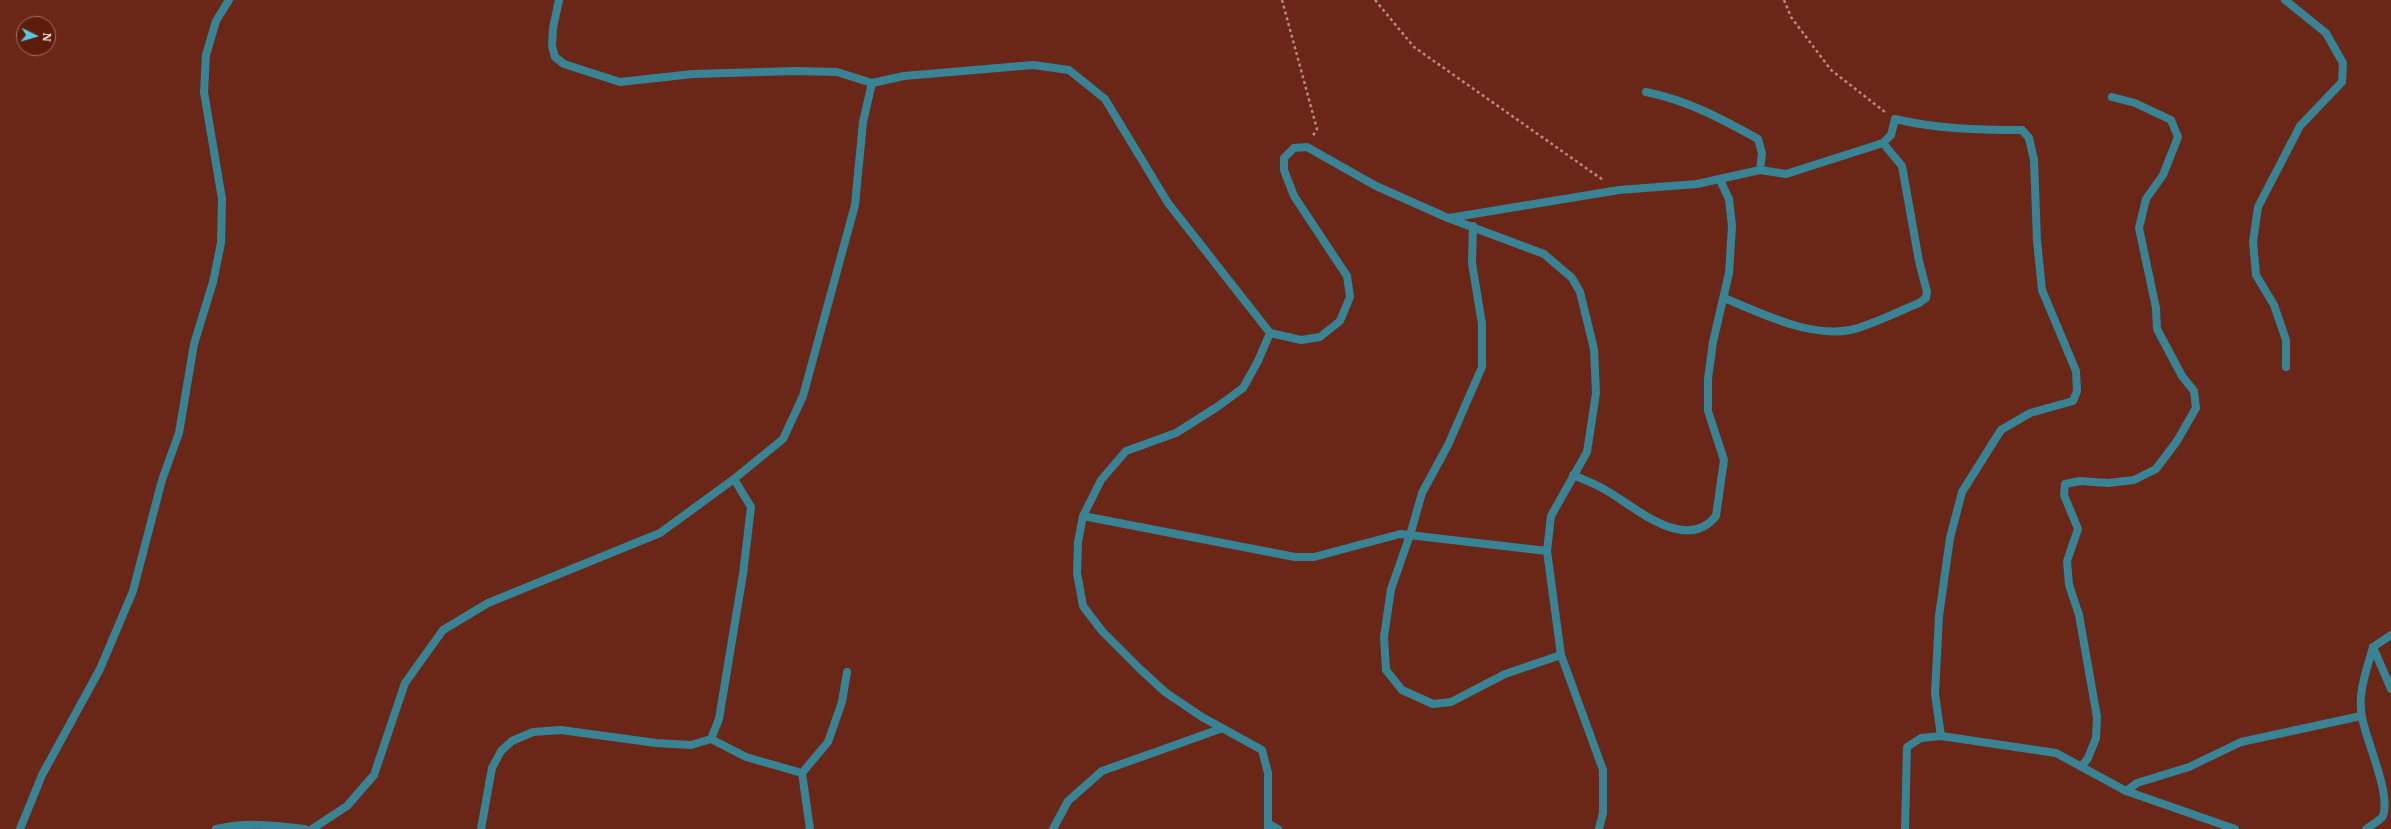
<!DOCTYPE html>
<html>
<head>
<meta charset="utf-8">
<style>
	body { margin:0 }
	#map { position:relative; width:2391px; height:829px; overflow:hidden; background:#6a2717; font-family:Merriweather,serif }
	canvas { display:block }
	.north { position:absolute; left:16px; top:16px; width:40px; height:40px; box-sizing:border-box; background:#5d1c0b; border:1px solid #9d6f63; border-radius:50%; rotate:95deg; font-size:11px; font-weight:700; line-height:16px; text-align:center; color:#fcebe6 }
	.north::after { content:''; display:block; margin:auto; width:14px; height:18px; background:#57c9e3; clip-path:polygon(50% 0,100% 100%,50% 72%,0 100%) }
</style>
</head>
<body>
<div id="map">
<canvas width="2391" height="829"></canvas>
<div class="north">N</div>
</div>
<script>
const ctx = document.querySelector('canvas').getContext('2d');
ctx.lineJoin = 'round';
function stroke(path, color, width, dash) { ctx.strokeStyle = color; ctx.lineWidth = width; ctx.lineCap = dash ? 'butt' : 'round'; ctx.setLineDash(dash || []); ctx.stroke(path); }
const path = new Path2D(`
	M1282 0 1317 129 1312 137
	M1375 0 1414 47 1603 180
	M1784 0 1791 17 1831 70 1885 112`);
const service = new Path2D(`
	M1646 92C1687 100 1722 119 1758 139L1762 153 1760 170
	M1724 298C1761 313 1810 338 1850 330 1870 326 1899 311 1919 303L1926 298 1927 292 1919 261 1902 166 1883 143
	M1410 535 1391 589 1384 637 1386 670 1402 690 1433 704 1451 702 1505 674 1561 655
	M2082 766 2088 758 2096 738 2097 717 2079 615 2069 585 2067 561 2078 529 2064 495 2065 484 2080 481 2108 483 2134 480 2156 469 2177 441 2196 408 2194 391 2182 376 2157 329 2156 308 2139 228 2146 199 2163 175 2178 137 2171 120 2135 103 2112 97
	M802 773 828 742 842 702 847 672
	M1053 829 1068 801 1102 771 1220 729`);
const minor = new Path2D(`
	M559 0 553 28 552 46 555 57 564 64 620 82 693 74 795 71 837 72 872 83 904 76 1033 65 1069 70 1105 99 1168 203 1270 333 1301 340 1320 337 1340 321 1350 297 1347 276 1294 196 1284 170V158L1294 148 1307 147 1376 186 1448 218 1544 254 1572 278 1580 292 1594 349 1596 393 1587 452 1551 516 1547 551 1561 655 1603 770V813L1599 829
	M2285 0 2326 33 2343 63 2342 82 2300 126 2258 207 2253 242 2256 275 2274 305 2286 340V367
	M1449 218 1619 190 1697 184 1760 170 1786 174 1883 143 1891 135 1895 119C1937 129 1979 130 2022 130L2029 138 2034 160 2037 241 2042 290 2076 371 2077 391 2073 401 2030 413 2001 430 1962 492 1950 538 1939 616 1935 694 1941 736
	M1573 475C1585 480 1598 485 1609 492 1637 509 1687 553 1716 516L1724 460 1708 411V379L1713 342 1729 273 1732 226 1729 199 1720 180
	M1083 516 1295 557H1314L1400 534 1547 551
	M1410 535 1422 493 1448 445 1482 367V324L1472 263 1473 226
	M2373 647 2391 689
	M711 739 719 719 743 574 751 507 734 479
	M2126 791 2137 783 2189 767 2241 742 2361 716
	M1269 824 1278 829
	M481 829 492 768 501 751 512 741 533 732 561 730 656 743 691 745 711 739 746 757 802 773 810 829
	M1268 829V773L1262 750 1202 717 1165 692 1140 669 1102 631 1083 606 1077 573 1078 542 1083 516 1101 480 1126 451 1176 433 1217 407 1243 388 1258 361 1270 333
	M1905 829 1907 747 1921 738 1941 736 2056 753 2126 791 2235 829
	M2366 829C2371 825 2380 821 2383 816 2391 793 2366 741 2362 717 2357 694 2367 669 2373 647L2391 635`);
const tertiary = new Path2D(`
	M20 829 42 775 100 669 133 591 162 480 179 433 194 344 213 282 221 243 222 199 204 92 206 55 216 21 229 0
	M216 829C247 822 274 825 305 829
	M312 829 347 806 374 775 405 683 443 630 488 603 660 533 734 479 783 439 803 396 855 205 863 122 872 83`);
stroke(path, '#b58b81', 2.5, [3, 3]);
stroke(service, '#388495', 8);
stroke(minor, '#388495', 8);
stroke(tertiary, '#388495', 8);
</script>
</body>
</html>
